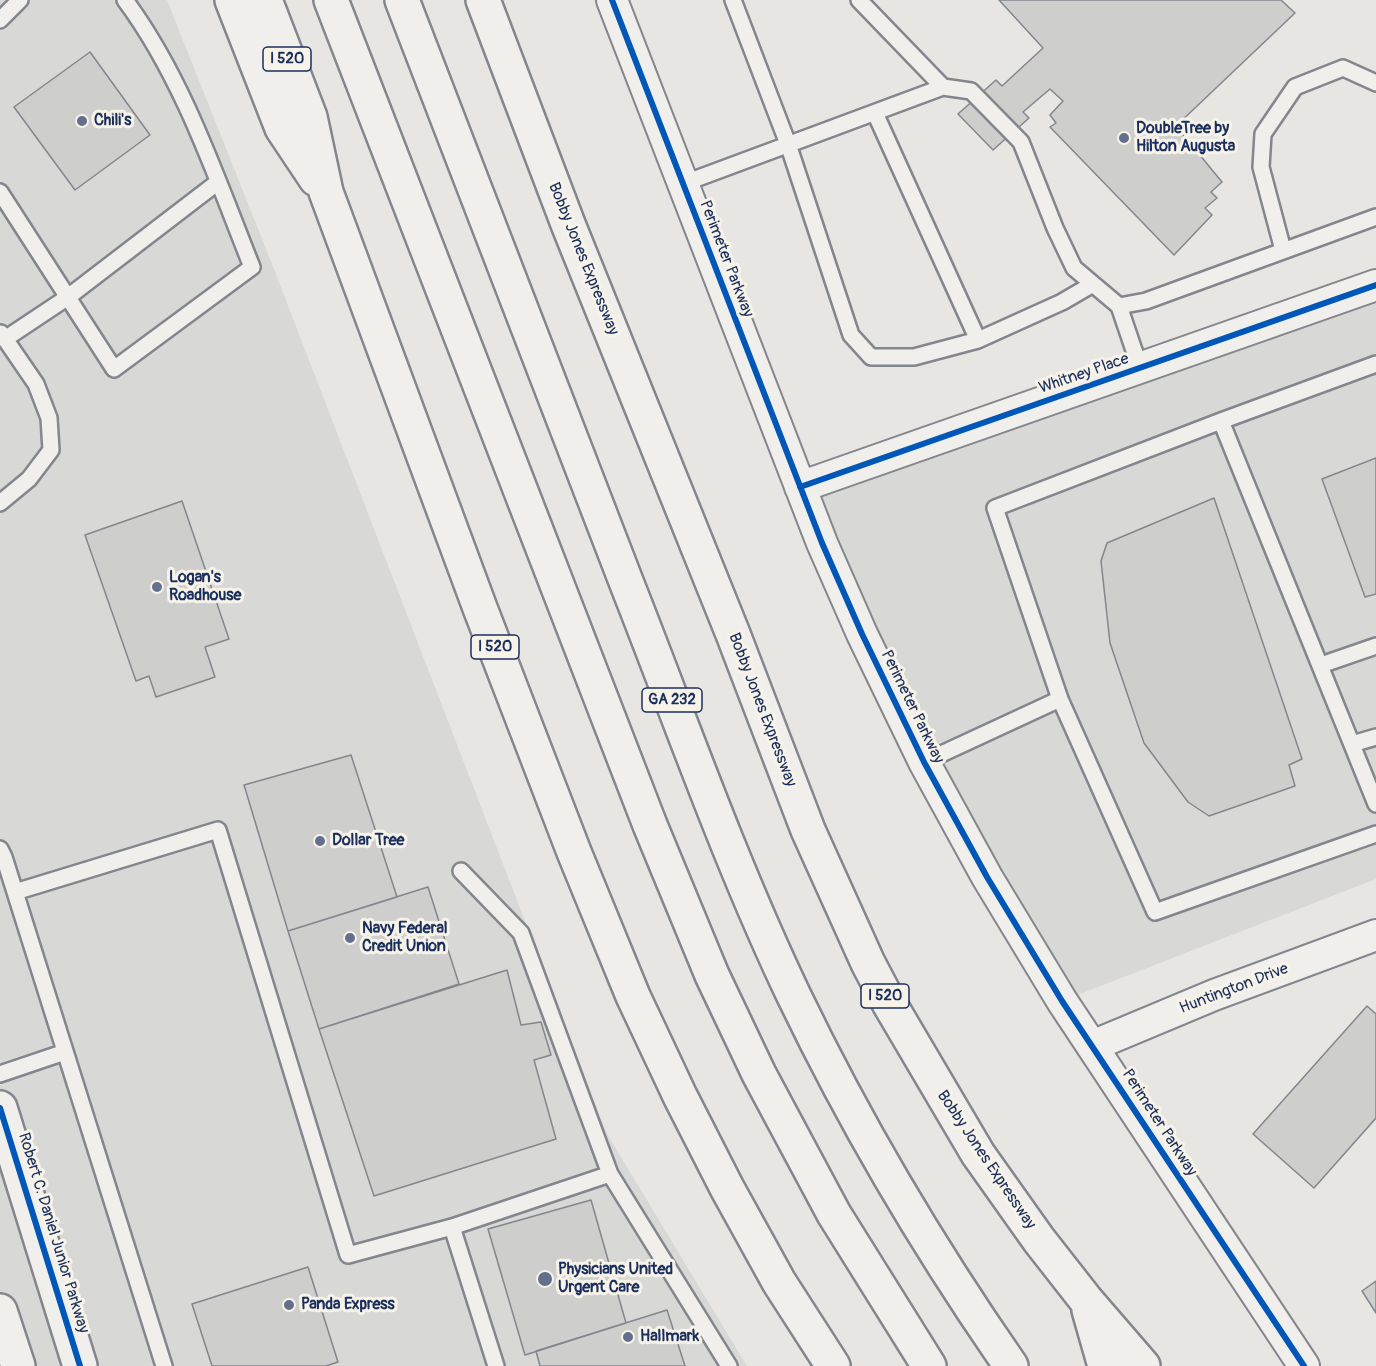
<!DOCTYPE html>
<html>
<head>
<meta charset="utf-8">
<style>
	body { margin:0 }
	canvas { display:block; background:#e8e6e2 }
</style>
</head>
<body>
<canvas width="1376" height="1366"></canvas>
<script>
const ctx = document.querySelector('canvas').getContext('2d');
ctx.lineJoin = 'round';
function fillPath(path, color) { ctx.fillStyle = color; ctx.fill(path, 'evenodd'); }
function stroke(path, color, width, dash) { ctx.strokeStyle = color; ctx.lineWidth = width; ctx.lineCap = dash ? 'butt' : 'round'; ctx.setLineDash(dash || []); ctx.stroke(path); }
function write(font, color, halo, rows, align = 'center') {
  ctx.font = font + ' Pangolin,sans-serif'; ctx.lineWidth = 6; ctx.setLineDash([]); ctx.textBaseline = 'middle'; ctx.strokeStyle = halo; ctx.fillStyle = color; for (const [text, x, y, turn = 0] of rows) {
    ctx.save(); ctx.translate(x, y); ctx.rotate((+turn || 0) * Math.PI / 180); ctx.textAlign = isNaN(turn) ? turn : align; if (halo) ctx.strokeText(text, 0, 0); ctx.fillText(text, 0, 0); ctx.restore();
  }
}
const built = new Path2D(`
	M0 0H167L272 264 607 1134 747 1366H0Z
	M1376 285V879L1062 1001 800 487Z`);
const building = new Path2D(`
	M999 0H1281L1295 13 1176 126 1222 182 1211 192 1217 198 1205 208 1212 215 1174 255 1050 127 1056 123 1050 115 1063 101 1050 89 1023 112 1029 118 993 150 958 114 996 80 1002 86 1043 48Z
	M90 52 150 135 75 190 14 107Z
	M1376 458V594L1365 597 1322 479Z
	M1214 498 1302 759 1289 765 1295 786 1209 816 1188 802 1144 743 1110 643 1101 561 1107 543Z
	M182 501 229 639 205 647 215 677 156 697 149 676 136 681 85 535Z
	M351 755 397 897 288 931 244 785Z
	M428 887 459 984 319 1029 288 931Z
	M507 970 521 1025 541 1022 551 1055 534 1060 556 1139 374 1196 319 1029Z
	M1367 1006 1376 1014V1118L1314 1188 1253 1134Z
	M591 1200 626 1323 525 1355 488 1229Z
	M308 1267 338 1362 326 1366H212L192 1304Z
	M1376 1281V1313L1362 1291Z
	M667 1310 685 1366H540L536 1351Z`);
const service = new Path2D(`
	M733 0 788 144 851 335 871 357H914L978 340 1062 302 1093 284
	M859 0 943 87
	M0 20 20 0
	M875 113 978 340
	M682 184 943 87 971 91 1021 142 1055 228 1074 268 1119 306 1146 301 1376 217
	M0 192 114 369 252 267C216 177 183 78 125 0
	M1283 250 1261 167 1263 134 1295 87 1343 68 1376 83
	M1119 306 1140 368
	M5 339 68 297 218 182
	M1376 364 1221 421 995 508 1060 699 1155 912 1376 834
	M1221 421 1376 804
	M0 503 29 479 51 450 49 418 36 384 1 333
	M1321 665 1376 646
	M1352 744 1376 737
	M924 762 1060 699
	M0 849 4 857 164 1366
	M461 871 521 933 610 1174 729 1366
	M15 892 218 830 348 1255 452 1227 610 1174
	M0 1074 65 1052
	M452 1227 496 1366`);
const minor = new Path2D(`
	M612 0 822 543 862 634 924 762 987 877 1062 1001 1304 1366
	M800 487 1376 285
	M1092 1046 1214 995 1376 935`);
const tertiary = new Path2D(`
	M0 1108 80 1366
	M0 1311 18 1366`);
const motorway = new Path2D(`
	M232 0 282 128 316 179
	M265 0 310 117 326 192 480 608 574 852 633 996 680 1096 727 1188 779 1282 833 1366
	M331 0 650 825 712 975 759 1074 834 1214 929 1366
	M402 0C478 194 552 389 627 584 681 721 730 862 794 996 856 1125 929 1248 1011 1366
	M483 0 568 224 733 634 808 830 868 963 889 1003 978 1154 1039 1240 1086 1300 1143 1366
	M1089 1310 1105 1366`);
const cycleway = new Path2D(`
	M612 0 822 543 862 634 924 762 987 877 1062 1001 1304 1366
	M800 487 1376 285
	M0 1108 80 1366`);
const markers = [
	[82,121,6,"#636f8c"],
	[1124,138,6,"#636f8c"],
	[157,587,6,"#636f8c"],
	[320,841,6,"#636f8c"],
	[350,938,6,"#636f8c"],
	[545,1279,8,"#636f8c"],
	[289,1305,6,"#636f8c"],
	[628,1337,6,"#636f8c"]
];
const shields = [
	[287,59,48],
	[495,647,48],
	[672,700,60],
	[885,996,48]
];
const shieldNames = [
	["I 520",287,59],
	["I 520",495,647],
	["GA 232",672,700],
	["I 520",885,996]
];
const poiNames = [
	["Chili's",94,121],
	["DoubleTree by",1136,129],
	["Hilton Augusta",1136,147],
	["Logan's",169,578],
	["Roadhouse",169,596],
	["Dollar Tree",332,841],
	["Navy Federal",362,929],
	["Credit Union",362,947],
	["Physicians United",558,1270],
	["Urgent Care",558,1288],
	["Panda Express",301,1305],
	["Hallmark",640,1337]
];
const streetNames = [
	["Bobby Jones Expressway",583,259,68],
	["Perimeter Parkway",726,259,69],
	["Whitney Place",1084,374,-19],
	["Perimeter Parkway",912,707,64],
	["Bobby Jones Expressway",762,710,69],
	["Huntington Drive",1234,989,-21],
	["Perimeter Parkway",1159,1123,57],
	["Bobby Jones Expressway",986,1160,56],
	["Robert C. Daniel Junior Parkway",53,1233,73]
];
fillPath(built, '#d8d8d6');
fillPath(building, '#cececd');
stroke(building, '#83868d', 1.5);
stroke(service, '#83868d', 20);
stroke(minor, '#83868d', 34);
stroke(tertiary, '#83868d', 38);
stroke(motorway, '#83868d', 38);
stroke(service, '#f0efeb', 15);
stroke(minor, '#f0efeb', 30);
stroke(tertiary, '#f0efeb', 33);
stroke(motorway, '#f0efeb', 33);
stroke(cycleway, '#0057b8', 6);
for (const [x, y, r, color] of markers) { const dot = new Path2D(); dot.arc(x, y, r, 0, 2 * Math.PI); ctx.fillStyle = color; ctx.fill(dot); stroke(dot, '#f7f3e8', 2); }
for (const [x, y, w] of shields) { const box = new Path2D(); box.roundRect(x - w / 2, y - 12, w, 24, 4.5); ctx.fillStyle = '#f7f3e8'; ctx.fill(box); stroke(box, '#1b2f5e', 1.5); }
write('bold 15px', '#1b2f5e', null, shieldNames);
write('bold 16px', '#1b2f5e', '#f7f3e8', poiNames, 'left');
write('16px', '#1b2f5e', '#f7f3e8', streetNames);
</script>
</body>
</html>
